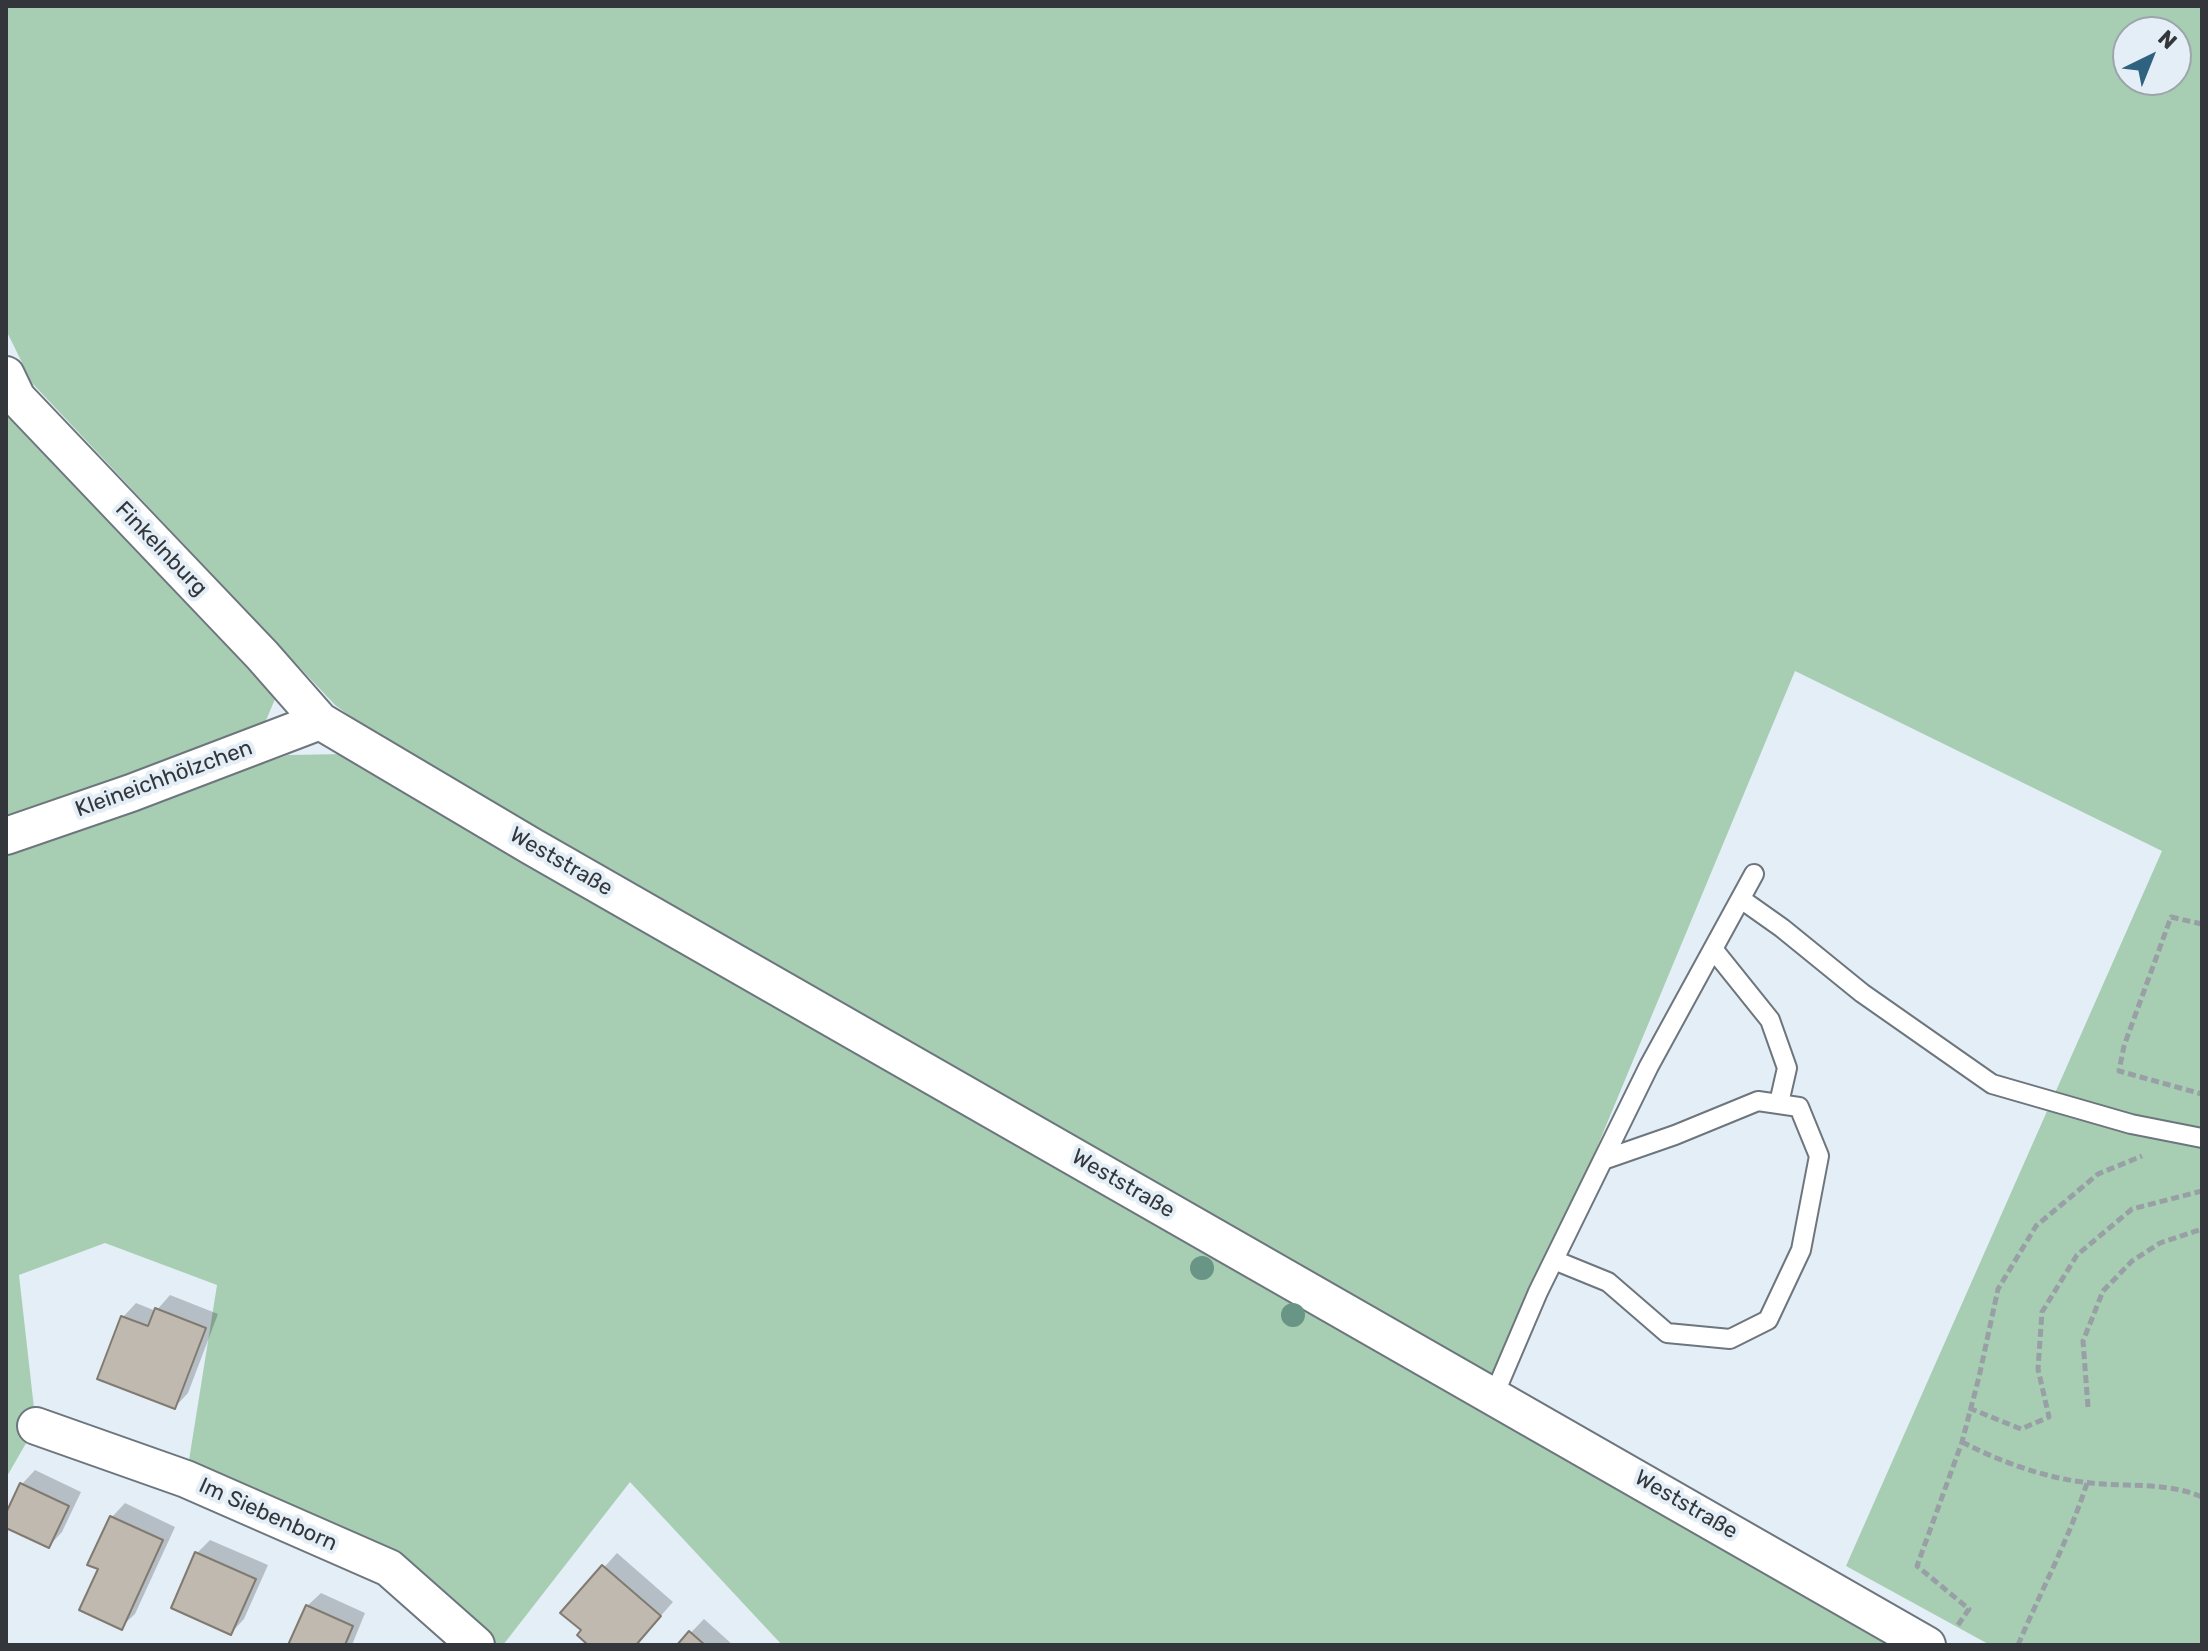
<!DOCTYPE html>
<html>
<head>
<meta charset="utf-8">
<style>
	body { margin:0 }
	#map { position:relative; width:2208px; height:1651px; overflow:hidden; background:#e4eef7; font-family:Rubik,sans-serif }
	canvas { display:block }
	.frame { position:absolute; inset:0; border:8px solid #33363a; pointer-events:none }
	.north { position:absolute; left:2112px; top:16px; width:80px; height:80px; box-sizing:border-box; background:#e4eef7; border:2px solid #9da4ab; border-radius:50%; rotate:43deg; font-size:22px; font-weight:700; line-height:32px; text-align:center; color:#33363a }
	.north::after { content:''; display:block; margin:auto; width:28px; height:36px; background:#2f627f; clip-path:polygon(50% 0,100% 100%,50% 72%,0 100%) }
</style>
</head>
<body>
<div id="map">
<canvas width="2208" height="1651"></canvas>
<div class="frame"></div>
<div class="north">N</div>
</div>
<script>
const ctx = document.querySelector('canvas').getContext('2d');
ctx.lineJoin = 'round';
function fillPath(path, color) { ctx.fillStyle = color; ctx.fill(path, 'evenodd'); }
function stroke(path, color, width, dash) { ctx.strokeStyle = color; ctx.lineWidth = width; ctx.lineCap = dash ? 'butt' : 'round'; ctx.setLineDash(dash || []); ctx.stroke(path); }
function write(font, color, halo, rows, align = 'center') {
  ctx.font = font + ' Rubik,sans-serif'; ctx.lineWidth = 8; ctx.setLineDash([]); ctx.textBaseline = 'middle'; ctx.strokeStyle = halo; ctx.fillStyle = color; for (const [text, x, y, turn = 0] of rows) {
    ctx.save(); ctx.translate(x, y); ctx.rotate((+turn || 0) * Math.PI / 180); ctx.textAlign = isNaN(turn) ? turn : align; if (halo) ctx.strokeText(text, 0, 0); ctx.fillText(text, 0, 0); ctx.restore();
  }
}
const green = new Path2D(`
	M6 6H2202V1645H1990L1846 1566 2162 851 1795 671 1494 1395 1907 1645H782L630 1482 503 1645H476L388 1568 186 1479 217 1285 105 1243 19 1275 36 1426 6 1478V851L288 755 345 754 525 842 335 705 32 383 6 330ZM2128 32H2176V80H2128Z
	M6 399 278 692 264 725 6 820Z`);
const shadow = new Path2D(`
	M170 1295 218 1314 188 1393 175 1407 123 1317 136 1303 156 1311Z
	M35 1470 81 1492 62 1532 49 1546 6 1526V1518L22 1484Z
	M125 1503 175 1527 135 1614 121 1627 112 1517Z
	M210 1540 268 1565 244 1619 231 1633 197 1553Z
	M617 1553 673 1602 635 1645H591L583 1630 563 1613Z
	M321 1593 365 1613 352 1645H291L307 1606Z
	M704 1619 733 1645H679Z`);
const building = new Path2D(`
	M155 1308 206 1328 175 1409 97 1379 121 1316 148 1326Z
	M20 1483 69 1506 49 1548 6 1528V1513Z
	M110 1516 163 1540 122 1630 79 1610 98 1569 87 1565Z
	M195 1552 256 1579 231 1635 171 1608Z
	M602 1565 661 1616 636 1645H588L577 1635 581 1630 560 1613Z
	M306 1605 353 1626 345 1645H288Z
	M689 1631 705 1645H677Z`);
const path = new Path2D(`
	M2202 924 2171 917 2124 1046 2119 1071 2202 1094
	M2088 1407 2083 1341 2103 1291 2132 1261 2160 1243 2202 1229
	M1969 1408 2021 1429 2049 1417 2038 1369 2042 1312 2077 1255 2132 1209 2202 1191
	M1962 1442C2001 1462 2047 1479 2091 1483 2128 1487 2168 1482 2202 1497
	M1958 1625 1969 1609 1917 1566 1962 1442 1979 1377 1998 1289 2036 1226 2098 1174 2142 1156
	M2018 1645C2041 1591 2069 1539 2087 1483`);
const service = new Path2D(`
	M1741 899 1782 928 1862 993 1992 1084 2131 1124 2202 1138
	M1713 949 1770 1020 1787 1068 1779 1103
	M1554 1260 1608 1282 1667 1333 1730 1339 1768 1320 1801 1250 1819 1156 1799 1107 1758 1101 1675 1135 1603 1160
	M1494 1395 1538 1292 1649 1066 1754 874`);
const minor = new Path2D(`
	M6 375 17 398 262 655 320 721 531 846 1927 1645
	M6 836 131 793 320 721
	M36 1426 186 1479 389 1568 476 1645`);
const trees = [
	[1202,1268],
	[1293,1315]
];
const streetNames = [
	["Finkelnburg",161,549,46],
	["Kleineichhölzchen",164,779,-20],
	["Weststraße",561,862,30],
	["Weststraße",1123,1184,30],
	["Weststraße",1686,1505,30],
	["Im Siebenborn",268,1515,24]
];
fillPath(green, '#a7ceb3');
fillPath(shadow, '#0003');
fillPath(building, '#c0b9af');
stroke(building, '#807a71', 2);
stroke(service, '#6d757d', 22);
stroke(minor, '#6d757d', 40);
stroke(path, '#989fa5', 5, [8, 4]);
stroke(service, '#fff', 18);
stroke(minor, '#fff', 36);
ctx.fillStyle = '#699586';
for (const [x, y] of trees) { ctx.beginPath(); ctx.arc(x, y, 12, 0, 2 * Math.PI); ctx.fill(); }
write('22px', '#33363a', '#e4eef7', streetNames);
</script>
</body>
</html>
